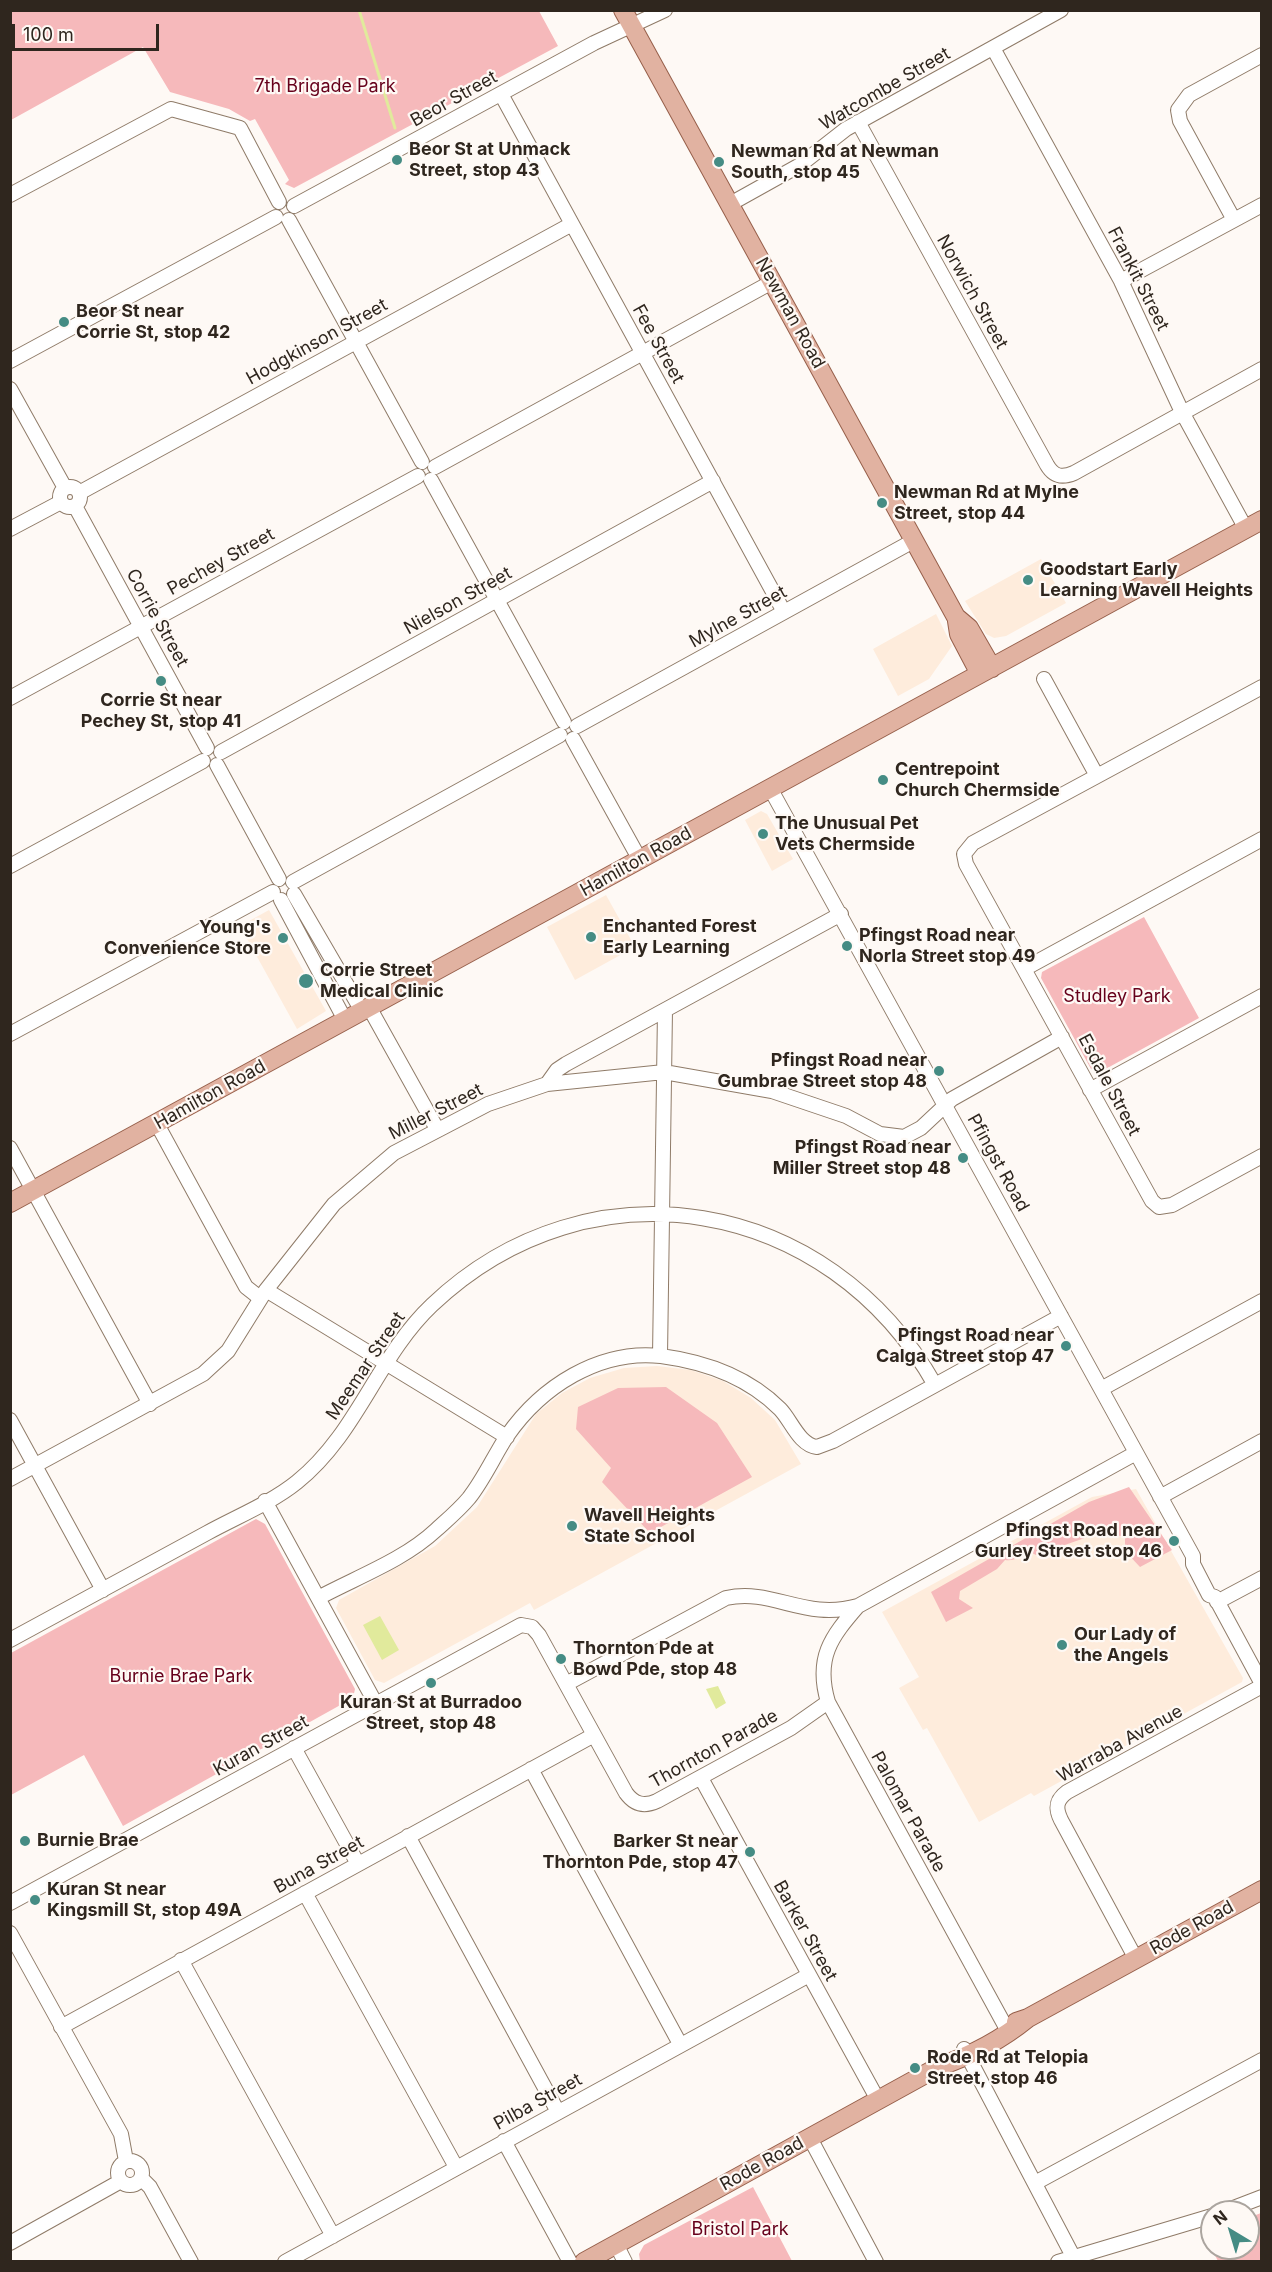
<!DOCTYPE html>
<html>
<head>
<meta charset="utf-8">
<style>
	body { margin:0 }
	#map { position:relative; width:1272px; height:2272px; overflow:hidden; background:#fef9f5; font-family:Inter,sans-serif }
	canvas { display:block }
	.frame { position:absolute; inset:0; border:12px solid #2f261e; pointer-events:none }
	.north { position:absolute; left:1200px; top:2200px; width:60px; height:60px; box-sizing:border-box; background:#fef9f5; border:2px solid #aba59f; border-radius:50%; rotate:322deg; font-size:16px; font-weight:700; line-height:24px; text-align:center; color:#2f261e }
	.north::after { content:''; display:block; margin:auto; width:21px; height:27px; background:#458c84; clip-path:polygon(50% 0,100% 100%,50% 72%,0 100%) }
	.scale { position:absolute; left:12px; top:24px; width:147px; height:27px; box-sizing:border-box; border:3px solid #2f261e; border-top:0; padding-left:8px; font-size:18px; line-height:21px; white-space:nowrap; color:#2f261e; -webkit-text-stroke:4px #fef9f5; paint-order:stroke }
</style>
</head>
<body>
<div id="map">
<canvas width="1272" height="2272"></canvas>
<div class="frame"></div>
<div class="north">N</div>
<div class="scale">100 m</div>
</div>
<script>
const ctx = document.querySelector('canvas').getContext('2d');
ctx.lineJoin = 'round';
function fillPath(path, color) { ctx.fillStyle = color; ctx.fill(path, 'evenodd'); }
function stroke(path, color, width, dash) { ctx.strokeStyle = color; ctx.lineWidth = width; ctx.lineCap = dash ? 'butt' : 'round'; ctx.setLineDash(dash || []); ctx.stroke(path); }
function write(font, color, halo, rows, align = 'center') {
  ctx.font = font + ' Inter,sans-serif'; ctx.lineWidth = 4.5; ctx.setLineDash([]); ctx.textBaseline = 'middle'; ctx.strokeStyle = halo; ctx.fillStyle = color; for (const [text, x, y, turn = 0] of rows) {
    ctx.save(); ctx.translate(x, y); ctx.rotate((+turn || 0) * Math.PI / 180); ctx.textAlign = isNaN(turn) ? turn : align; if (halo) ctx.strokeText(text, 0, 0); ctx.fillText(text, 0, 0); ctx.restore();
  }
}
const built = new Path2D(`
	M1041 559 1066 603 1006 636 994 638 986 634 965 601Z
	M936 614 952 646 929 679 898 696 873 649Z
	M761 811 767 814 793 859 772 871 745 820Z
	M606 895 635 947 575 980 547 927Z
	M269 910 326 1011 297 1029 240 926Z
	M657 1366 691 1370 723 1381 751 1398 775 1420 801 1464 534 1610 530 1603 384 1683 375 1680 336 1608 339 1600 435 1546 477 1507 536 1414 562 1393 590 1378 624 1368Z
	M1136 1489 1243 1678 1242 1682 1034 1796 1031 1793 979 1822 927 1728 923 1730 899 1688 919 1677 882 1612 1092 1497Z`);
const green = new Path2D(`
	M10 11H539L558 46 294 188 285 184 289 180 255 119 250 121 229 109 170 92 143 47 11 120Z
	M1144 917 1199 1018 1100 1072 1091 1069 1041 978 1042 972Z
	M666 1387 717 1423 752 1477 650 1533 602 1482 611 1468 576 1429 578 1407 618 1388Z
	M1129 1487 1172 1550 1140 1567 1125 1551V1537L1102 1532 1036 1555 1024 1549C1020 1558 1015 1561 1005 1560L997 1569 960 1591 959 1599 973 1608 946 1622 931 1592 1089 1502Z
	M256 1519 265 1524 355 1689 353 1698 123 1826 84 1755 11 1795V1653Z
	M753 2187 792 2261H640L639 2254 644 2245Z
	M1261 2213V2261H1218L1204 2235 1212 2232V2248H1248V2218Z`);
const water = new Path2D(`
	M380 1616 399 1650 382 1660 363 1625Z
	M718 1686 726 1703 716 1709 706 1689Z`);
const stream = new Path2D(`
	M359 10 395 128`);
const minor = new Path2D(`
	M993 48 1121 281 1182 412 1246 529
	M501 94 784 612
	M858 122 1047 465C1054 477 1062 478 1074 473L1262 369
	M10 195 171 109 240 128 279 202
	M730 204 800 165 846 129 1061 10
	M294 206 594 43 665 10
	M289 220 422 462
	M1234 220 1180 121 1178 110 1189 95 1262 55
	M1121 281 1262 205
	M10 361 276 217
	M10 389 65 488
	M435 467 772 282
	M431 480 564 722
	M60 497a10 10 0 1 1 20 0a10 10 0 1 1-20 0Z
	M79 493 572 224
	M75 506 207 748
	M10 529 61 502
	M1044 679 1097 776
	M1262 687 973 843 964 854 966 864 1152 1201 1159 1207 1172 1205 1262 1156
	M10 698 418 476
	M577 726 915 540
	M573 739 640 860
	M221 752 713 481
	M217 765 279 879
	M770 788 1193 1556V1564L1209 1595 1215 1597 1262 1684
	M10 866 203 761
	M293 882 560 735
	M294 894 362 1011
	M281 900 345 1020
	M1024 969 1262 839
	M369 1007 437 1129
	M10 1034 273 892
	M547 1084 557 1070 566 1064 841 914
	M1090 1090 1262 996
	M157 1124 246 1287 260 1298
	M10 1148 150 1404
	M266 1290 507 1437
	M660 1356 665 1010
	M1101 1389 1262 1301
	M10 1420 103 1590
	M10 1479 203 1374 228 1351 266 1290 334 1204 394 1153 488 1104 547 1084 664 1072 772 1091 846 1116 880 1134 904 1137 921 1128 952 1099 1062 1037
	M1160 1497 1262 1441
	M265 1501 376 1704
	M318 1598C357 1577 404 1560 436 1530 447 1520 459 1510 469 1498 484 1479 494 1456 507 1436 541 1387 599 1349 661 1356 706 1362 748 1377 780 1409 791 1420 799 1445 817 1447L833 1441 1061 1316
	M1217 1602 1262 1578
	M858 1606C831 1637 815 1658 828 1702L1009 2033
	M10 1640C76 1604 142 1569 207 1533 236 1517 271 1503 297 1482 358 1433 377 1357 432 1305 590 1155 829 1197 935 1385
	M566 1684 726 1598C774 1588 804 1621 858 1606L1136 1453
	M294 1748 358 1864
	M531 1769 680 2044
	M701 1778 878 2100
	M408 1836 558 2112
	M305 1893 456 2167
	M10 1903 521 1625 532 1627 539 1635 626 1793C634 1804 644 1807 657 1801L791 1728 828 1702
	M10 1933 121 2134 126 2161
	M1136 1959 1061 1820C1055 1808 1056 1800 1067 1792L1262 1686
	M181 1960 333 2236
	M61 2027 594 1735
	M964 2049 1076 2262
	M810 2138 876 2262
	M504 2141 570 2262
	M118 2173a12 12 0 1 1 24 0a12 12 0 1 1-24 0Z
	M141 2178 150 2187 191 2262
	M1035 2183 1262 2060
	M1223 2212 1262 2197
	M10 2243 121 2181
	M616 2244 625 2262
	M285 2262 809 1975
	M1058 2262 1212 2216`);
const major = new Path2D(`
	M623 10 956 617 969 628 992 668
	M957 621 959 634 980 674
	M10 1203 1262 520
	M1016 2022 1028 2018 1262 1890
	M584 2262 940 2066C973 2055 1001 2040 1028 2018`);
const markers = [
	[397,160,6,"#458c84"],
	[719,162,6,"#458c84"],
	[64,322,6,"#458c84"],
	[882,503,6,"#458c84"],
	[1028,580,6,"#458c84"],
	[161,681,6,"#458c84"],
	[883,780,6,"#458c84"],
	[763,834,6,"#458c84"],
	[591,937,6,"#458c84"],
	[283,938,6,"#458c84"],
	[847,946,6,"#458c84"],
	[306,981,8,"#458c84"],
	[939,1071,6,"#458c84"],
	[963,1158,6,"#458c84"],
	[1066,1346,6,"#458c84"],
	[572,1526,6,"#458c84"],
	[1174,1541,6,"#458c84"],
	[1062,1645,6,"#458c84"],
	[561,1659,6,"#458c84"],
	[431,1683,6,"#458c84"],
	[25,1841,6,"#458c84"],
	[750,1852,6,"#458c84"],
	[35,1900,6,"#458c84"],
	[915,2068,6,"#458c84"]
];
const parkNames = [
	["7th Brigade Park",325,87],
	["Studley Park",1117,997],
	["Burnie Brae Park",181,1677],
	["Bristol Park",740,2230]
];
const streetNames = [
	["Watcombe Street",885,89,-30],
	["Beor Street",454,99,-29],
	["Frankit Street",1138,279,63],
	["Norwich Street",972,292,61],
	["Newman Road",790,313,61],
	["Hodgkinson Street",317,342,-29],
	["Fee Street",658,344,61],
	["Pechey Street",221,562,-29],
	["Nielson Street",458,601,-29],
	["Mylne Street",738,617,-29],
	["Corrie Street",157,618,61],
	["Hamilton Road",636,862,-29],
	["Esdale Street",1109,1085,62],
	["Hamilton Road",210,1095,-29],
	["Miller Street",436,1112,-27],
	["Pfingst Road",998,1163,61],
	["Meemar Street",366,1366,-56],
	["Warraba Avenue",1120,1744,-29],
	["Kuran Street",261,1746,-29],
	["Thornton Parade",714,1749,-29],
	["Palomar Parade",908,1812,61],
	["Buna Street",319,1865,-29],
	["Rode Road",1192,1928,-29],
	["Barker Street",805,1931,61],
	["Pilba Street",538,2102,-29],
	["Rode Road",762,2164,-29]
];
const poiNames = [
	["Beor St at Unmack",409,150],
	["Street, stop 43",409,171],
	["Newman Rd at Newman",731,152],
	["South, stop 45",731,173],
	["Beor St near",76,312],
	["Corrie St, stop 42",76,333],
	["Newman Rd at Mylne",894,493],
	["Street, stop 44",894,514],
	["Goodstart Early",1040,570],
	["Learning Wavell Heights",1040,591],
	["Corrie St near",161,701,"center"],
	["Pechey St, stop 41",161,722,"center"],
	["Centrepoint",895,770],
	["Church Chermside",895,791],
	["The Unusual Pet",775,824],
	["Vets Chermside",775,845],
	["Enchanted Forest",603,927],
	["Early Learning",603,948],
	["Young's",271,928,"right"],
	["Convenience Store",271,949,"right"],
	["Pfingst Road near",859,936],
	["Norla Street stop 49",859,957],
	["Corrie Street",320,971],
	["Medical Clinic",320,992],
	["Pfingst Road near",927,1061,"right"],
	["Gumbrae Street stop 48",927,1082,"right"],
	["Pfingst Road near",951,1148,"right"],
	["Miller Street stop 48",951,1169,"right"],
	["Pfingst Road near",1054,1336,"right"],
	["Calga Street stop 47",1054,1357,"right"],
	["Wavell Heights",584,1516],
	["State School",584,1537],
	["Pfingst Road near",1162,1531,"right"],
	["Gurley Street stop 46",1162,1552,"right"],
	["Our Lady of",1074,1635],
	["the Angels",1074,1656],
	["Thornton Pde at",573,1649],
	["Bowd Pde, stop 48",573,1670],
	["Kuran St at Burradoo",431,1703,"center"],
	["Street, stop 48",431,1724,"center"],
	["Burnie Brae",37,1841],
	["Barker St near",738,1842,"right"],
	["Thornton Pde, stop 47",738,1863,"right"],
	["Kuran St near",47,1890],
	["Kingsmill St, stop 49A",47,1911],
	["Rode Rd at Telopia",927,2058],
	["Street, stop 46",927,2079]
];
fillPath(built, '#feecdc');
fillPath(green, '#f6b9bb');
fillPath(water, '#e1ea9c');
stroke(stream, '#e1ea9c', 3);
stroke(minor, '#8f7b68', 16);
stroke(major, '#965f4a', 20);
stroke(minor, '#fff', 14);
stroke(major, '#e1b2a1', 18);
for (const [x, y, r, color] of markers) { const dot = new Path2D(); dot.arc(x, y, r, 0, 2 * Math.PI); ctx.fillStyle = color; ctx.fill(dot); stroke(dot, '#fef9f5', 2); }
write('18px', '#66001b', '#fef9f5', parkNames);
write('18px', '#2f261e', '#fef9f5', streetNames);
write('bold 18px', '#2f261e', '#fef9f5', poiNames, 'left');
</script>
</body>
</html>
